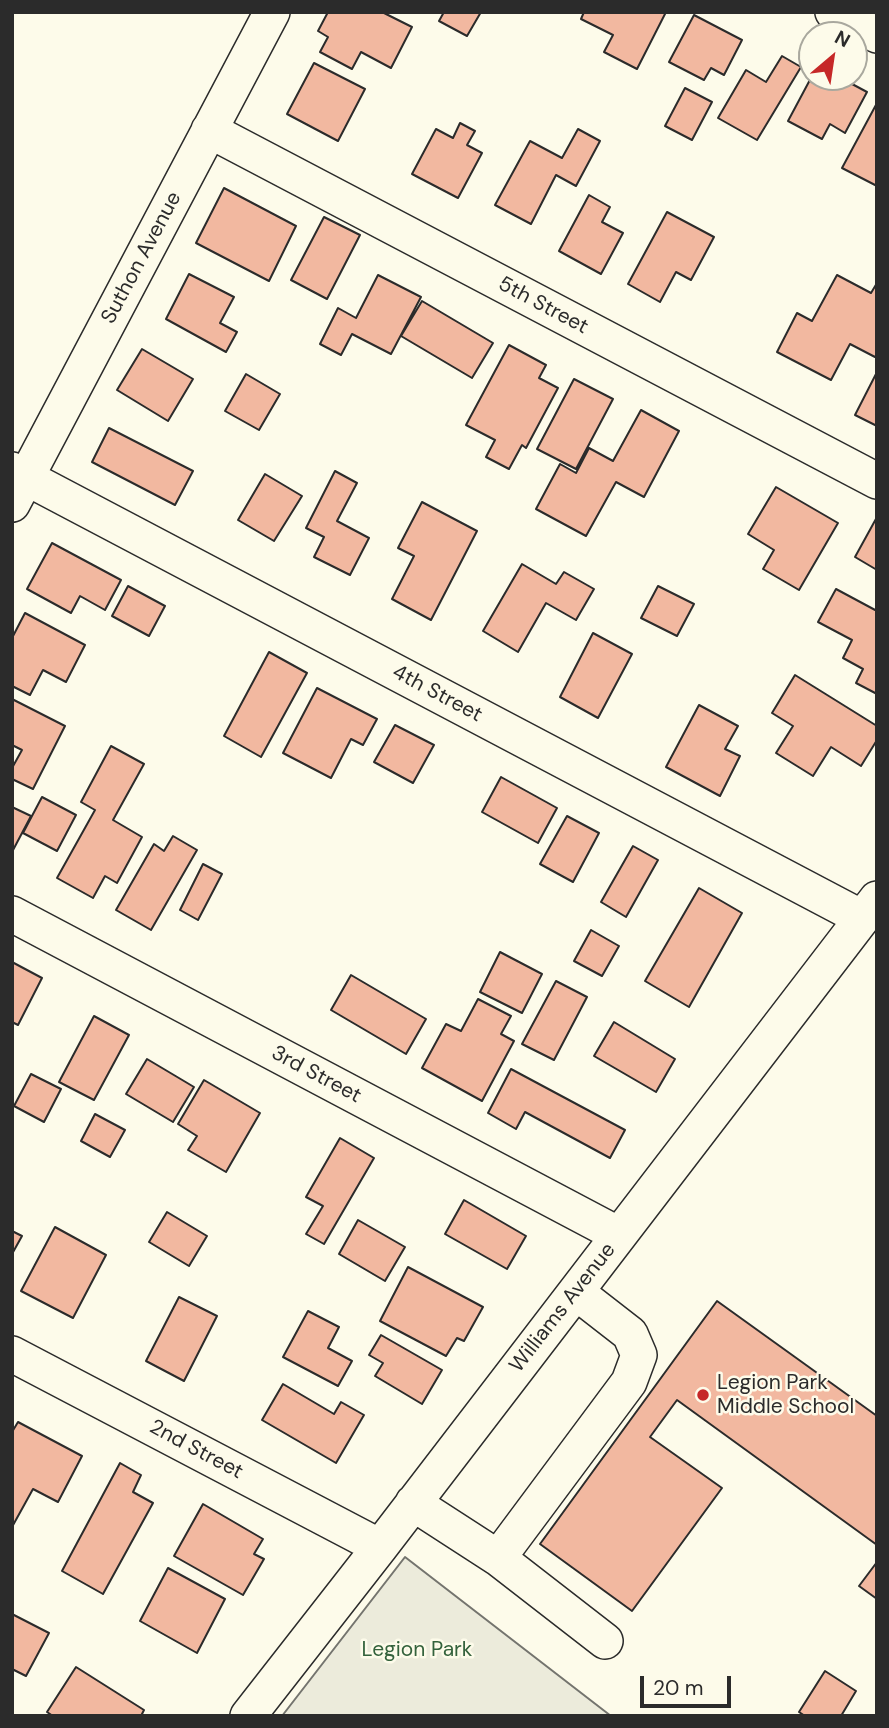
<!DOCTYPE html>
<html>
<head>
<meta charset="utf-8">
<style>
	body { margin:0 }
	#map { position:relative; width:889px; height:1728px; overflow:hidden; background:#fdfbea; font-family:"DM Sans",sans-serif }
	canvas { display:block }
	.frame { position:absolute; inset:0; border:14px solid #2b2b2b; pointer-events:none }
	.north { position:absolute; left:798px; top:21px; width:70px; height:70px; box-sizing:border-box; background:#fdfbea; border:2px solid #a9a89e; border-radius:50%; rotate:29deg; font-size:19px; font-weight:700; line-height:28px; text-align:center; color:#2b2b2b }
	.north::after { content:''; display:block; margin:auto; width:24px; height:32px; background:#c62828; clip-path:polygon(50% 0,100% 100%,50% 72%,0 100%) }
	.scale { position:absolute; left:640px; top:1676px; width:91px; height:32px; box-sizing:border-box; border:4px solid #2b2b2b; border-top:0; padding-left:9px; font-size:21px; line-height:24px; white-space:nowrap; color:#2b2b2b; -webkit-text-stroke:5px #fdfbea; paint-order:stroke }
</style>
</head>
<body>
<div id="map">
<canvas width="889" height="1728"></canvas>
<div class="frame"></div>
<div class="north">N</div>
<div class="scale">20 m</div>
</div>
<script>
const ctx = document.querySelector('canvas').getContext('2d');
ctx.lineJoin = 'round';
function fillPath(path, color) { ctx.fillStyle = color; ctx.fill(path, 'evenodd'); }
function stroke(path, color, width, dash) { ctx.strokeStyle = color; ctx.lineWidth = width; ctx.lineCap = dash ? 'butt' : 'round'; ctx.setLineDash(dash || []); ctx.stroke(path); }
function write(font, color, halo, rows, align = 'center') {
  ctx.font = font + ' "DM Sans",sans-serif'; ctx.lineWidth = 5; ctx.setLineDash([]); ctx.textBaseline = 'middle'; ctx.strokeStyle = halo; ctx.fillStyle = color; for (const [text, x, y, turn = 0] of rows) {
    ctx.save(); ctx.translate(x, y); ctx.rotate((+turn || 0) * Math.PI / 180); ctx.textAlign = isNaN(turn) ? turn : align; if (halo) ctx.strokeText(text, 0, 0); ctx.fillText(text, 0, 0); ctx.restore();
  }
}
const green = new Path2D(`
	M405 1557 611 1716H282Z`);
const building = new Path2D(`
	M328 12H382L412 27 391 68 361 52 352 69 320 52 328 37 318 31Z
	M444 12H481L467 36 439 21Z
	M584 12H666L637 69 604 52 613 35 581 19Z
	M694 15 742 40 724 75 711 68 704 80 669 62Z
	M782 56 801 67 757 140 718 118 746 70 766 82Z
	M314 63 365 89 338 141 287 114Z
	M812 76V77H839L867 92 845 133 830 124 822 139 788 121Z
	M685 88 712 102 692 140 665 126Z
	M877 103V186L842 168Z
	M460 123 475 131 467 145 482 153 458 198 412 174 436 129 453 138Z
	M578 129 600 141 576 186 556 175 531 224 495 205 530 141 562 158Z
	M224 188 296 226 269 281 196 243Z
	M589 195 610 207 602 222 623 233 601 274 559 251Z
	M667 212 714 237 691 280 676 272 660 302 628 284Z
	M324 217 360 235 327 299 291 280Z
	M189 274 234 297 220 323 237 332 226 352 166 319Z
	M378 275 421 297 391 354 352 334 341 355 320 344 338 308 356 318Z
	M837 275 871 293 877 283V354L875 357 850 344 831 380 777 352 797 313 812 321Z
	M422 301 493 343 472 378 401 336Z
	M509 345 546 365 539 378 558 388 526 448 522 445 509 469 486 457 495 440 466 425Z
	M142 349 193 379 168 421 117 390Z
	M877 372V426L855 415Z
	M246 374 280 394 259 430 225 411Z
	M574 379 613 399 576 469 537 449Z
	M641 410 679 431 644 497 616 482 586 536 536 509 560 464 576 473 589 448 613 461Z
	M109 428 193 471 175 505 92 462Z
	M335 471 357 483 337 521 369 538 350 575 314 557 324 537 306 528Z
	M265 474 302 496 274 541 238 520Z
	M776 487 838 523 799 590 763 569 774 550 748 534Z
	M422 502 477 531 431 620 392 599 414 556 398 548Z
	M877 517V570L855 557Z
	M52 543 121 580 105 610 80 596 71 613 27 589Z
	M522 564 556 584 564 572 594 589 576 620 546 603 518 652 483 631Z
	M128 586 165 606 149 636 112 616Z
	M658 586 694 604 677 636 641 618Z
	M836 589 877 611V694L856 683 863 669 843 658 852 640 818 622Z
	M25 613 85 645 66 682 43 670 30 695 12 686V638Z
	M593 633 632 654 598 718 560 697Z
	M269 652 307 673 261 757 224 736Z
	M795 675 877 726V740L861 766 831 747 813 776 776 753 793 726 772 713Z
	M317 688 377 719 363 745 351 739 331 778 283 753Z
	M12 699 65 726 33 789 12 779V768L22 750 12 745Z
	M699 705 738 726 725 749 740 756 720 796 666 767Z
	M395 725 434 745 413 783 374 762Z
	M111 746 144 764 113 820 142 837 117 883 105 876 93 898 57 878 95 810 81 802Z
	M501 777 557 808 538 843 482 812Z
	M42 797 76 815 57 851 23 833Z
	M12 807 31 816 12 852Z
	M567 816 599 833 573 882 540 864Z
	M173 836 197 850 151 930 116 910 154 844 164 851Z
	M633 846 658 860 626 917 601 902Z
	M203 864 222 874 198 920 180 910Z
	M699 888 742 913 689 1007 645 981Z
	M591 930 619 946 602 976 574 961Z
	M500 952 542 974 522 1013 480 992Z
	M12 962 42 978 18 1025 12 1022Z
	M351 975 426 1019 406 1054 331 1010Z
	M556 981 587 997 554 1060 522 1044Z
	M478 999 511 1016 501 1034 514 1041 482 1101 422 1068 446 1024 461 1031Z
	M94 1016 129 1035 94 1100 59 1082Z
	M614 1022 675 1059 656 1092 594 1056Z
	M147 1059 194 1087 173 1122 126 1094Z
	M511 1069 625 1130 610 1158 525 1112 516 1129 488 1113Z
	M31 1074 61 1089 44 1122 14 1106Z
	M204 1080 260 1113 226 1172 188 1150 197 1136 178 1124Z
	M95 1114 125 1130 110 1157 81 1141Z
	M340 1138 374 1158 324 1244 306 1234 323 1206 306 1197Z
	M464 1200 526 1236 507 1269 445 1234Z
	M167 1212 207 1236 189 1266 149 1242Z
	M358 1220 405 1247 385 1281 339 1254Z
	M55 1227 106 1255 73 1318 21 1291Z
	M12 1231 22 1236 12 1254Z
	M408 1267 483 1307 464 1341 457 1338 446 1356 380 1321Z
	M179 1297 217 1316 184 1381 146 1361Z
	M717 1301 877 1416V1545L677 1400 650 1437 722 1488 632 1611 540 1544Z
	M308 1311 339 1327 328 1348 352 1361 338 1386 283 1357Z
	M381 1335 442 1370 422 1404 375 1376 383 1363 369 1355Z
	M283 1384 334 1414 341 1402 364 1415 336 1463 262 1420Z
	M18 1422 82 1456 58 1502 33 1489 12 1527V1432Z
	M120 1463 141 1475 133 1492 153 1503 103 1594 62 1571Z
	M203 1504 263 1539 254 1554 264 1559 243 1595 174 1556Z
	M877 1562V1599L859 1586Z
	M168 1568 225 1599 197 1653 140 1621Z
	M12 1614 49 1633 26 1676 12 1669Z
	M76 1667 144 1710 141 1716H53L47 1712Z
	M825 1671 856 1691 841 1716H805L799 1712Z`);
const minor = new Path2D(`
	M833 12 877 35
	M209 130 877 481
	M12 470 862 918
	M12 504 272 12
	M12 914 619 1235
	M12 1354 380 1547
	M413 1503 498 1558 605 1641
	M498 1558 629 1382 639 1355 630 1334 576 1292
	M248 1716 380 1547 877 899`);
const markers = [
	[703,1395,7,"#c62828"]
];
const streetNames = [
	["Suthon Avenue",142,258,-62],
	["5th Street",543,306,28],
	["4th Street",437,694,28],
	["3rd Street",316,1075,28],
	["Williams Avenue",563,1308,-52],
	["2nd Street",196,1450,28]
];
const poiNames = [
	["Legion Park",717,1383],
	["Middle School",717,1407]
];
const parkNames = [
	["Legion Park",417,1650]
];
fillPath(green, '#ecebdb');
stroke(green, '#74746e', 2);
fillPath(building, '#f2b8a0');
stroke(building, '#2b2b2b', 2);
stroke(minor, '#2b2b2b', 38);
stroke(minor, '#fdfbea', 35);
for (const [x, y, r, color] of markers) { const dot = new Path2D(); dot.arc(x, y, r, 0, 2 * Math.PI); ctx.fillStyle = color; ctx.fill(dot); stroke(dot, '#fdfbea', 2.5); }
write('21px', '#2b2b2b', '#fdfbea', streetNames);
write('21px', '#2b2b2b', '#fdfbea', poiNames, 'left');
write('21px', '#34623c', '#fdfbea', parkNames);
</script>
</body>
</html>
